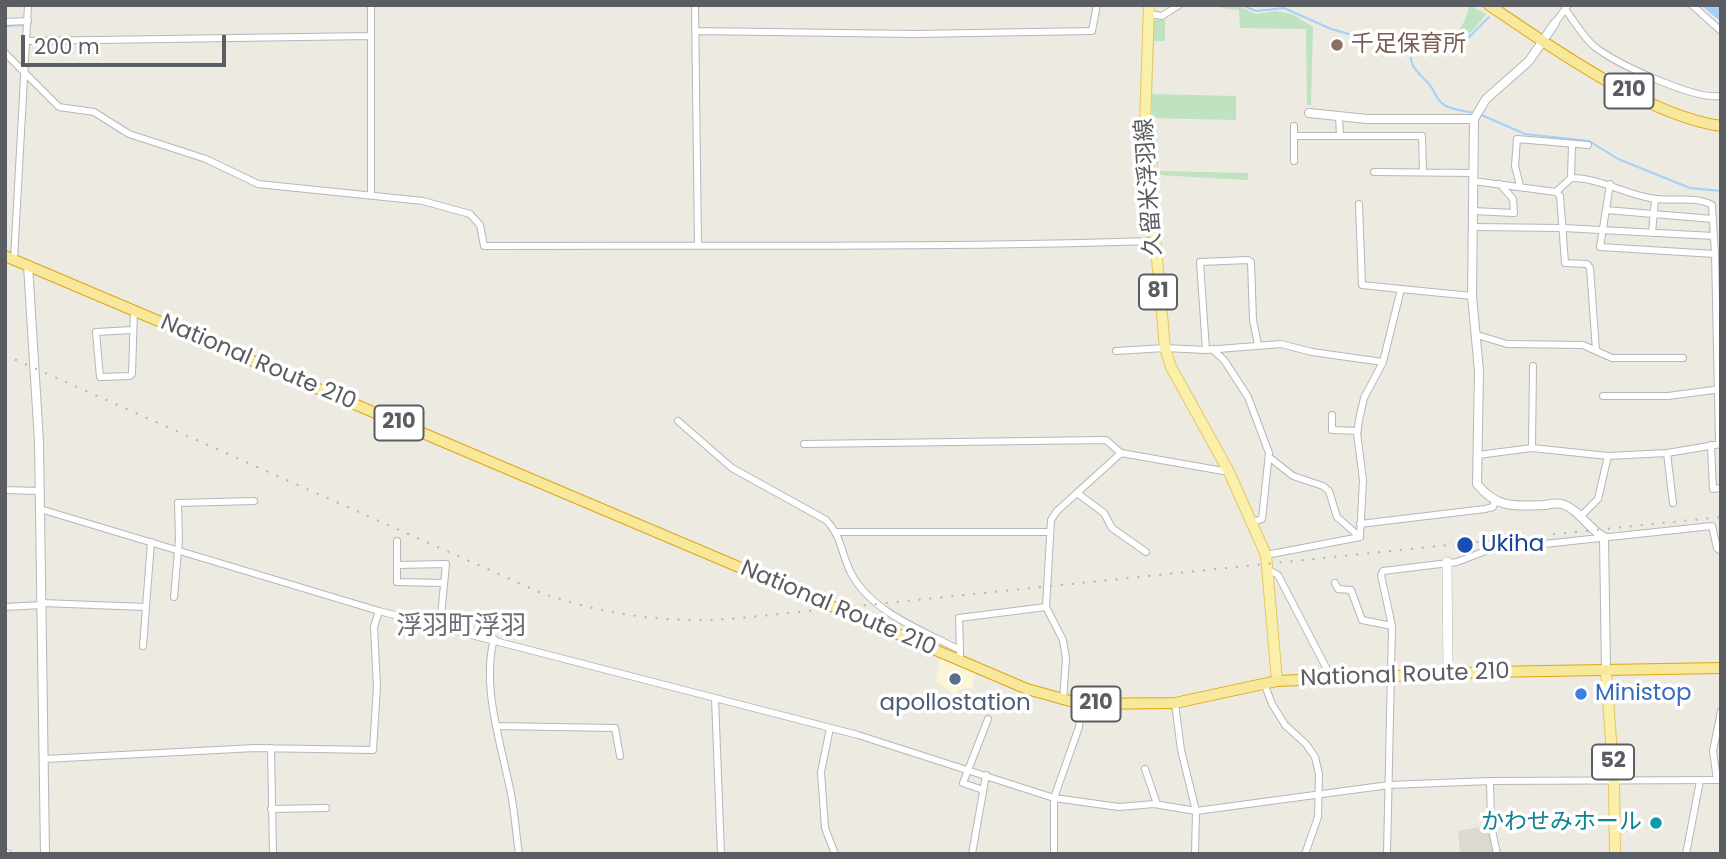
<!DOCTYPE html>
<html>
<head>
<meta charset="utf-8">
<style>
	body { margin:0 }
	#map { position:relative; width:1726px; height:859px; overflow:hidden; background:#eceae1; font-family:Poppins,sans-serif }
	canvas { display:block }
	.frame { position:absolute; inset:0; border:7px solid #5a5d61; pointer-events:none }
	.scale { position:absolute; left:21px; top:35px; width:205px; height:32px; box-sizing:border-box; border:4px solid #5a5d61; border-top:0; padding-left:9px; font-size:21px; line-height:24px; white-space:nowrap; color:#5a5d61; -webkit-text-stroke:5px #fff; paint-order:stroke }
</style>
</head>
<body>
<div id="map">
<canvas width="1726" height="859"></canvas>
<div class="frame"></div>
<div class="scale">200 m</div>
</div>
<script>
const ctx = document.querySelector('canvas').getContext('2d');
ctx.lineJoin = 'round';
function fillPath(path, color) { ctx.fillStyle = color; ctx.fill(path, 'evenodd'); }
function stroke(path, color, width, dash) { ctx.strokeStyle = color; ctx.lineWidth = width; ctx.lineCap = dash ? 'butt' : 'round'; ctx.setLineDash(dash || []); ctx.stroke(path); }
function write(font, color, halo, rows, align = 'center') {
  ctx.font = font + ' Poppins,"Noto Sans JP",sans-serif'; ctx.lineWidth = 7; ctx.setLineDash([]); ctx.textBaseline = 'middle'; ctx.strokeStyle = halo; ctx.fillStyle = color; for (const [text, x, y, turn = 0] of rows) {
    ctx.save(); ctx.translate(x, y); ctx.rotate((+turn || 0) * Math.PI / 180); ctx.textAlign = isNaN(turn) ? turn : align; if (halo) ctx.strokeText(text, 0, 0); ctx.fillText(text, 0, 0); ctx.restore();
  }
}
const commercial = new Path2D(`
	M940 659 975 672 972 688 959 689 956 695 936 682Z`);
const education = new Path2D(`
	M1486 826 1495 854H1460L1458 831Z`);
const green = new Path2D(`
	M1225 5H1236L1256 14 1276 11 1292 14 1313 27 1311 105H1307L1306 29 1240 28 1239 10 1221 8Z
	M1469 5 1486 14C1472 32 1458 50 1433 48 1455 41 1465 27 1469 5Z
	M1154 20H1165V41H1154L1152 94 1236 96V120L1152 118 1151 43Z
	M1151 127H1157L1158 171 1248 173V180L1158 175Z`);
const stream = new Path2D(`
	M1242 5 1256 11 1284 8 1331 29 1378 42 1413 46C1406 65 1417 71 1429 84 1435 91 1437 102 1446 106 1454 110 1465 111 1474 113
	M5 26 24 25
	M1413 46 1447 52 1467 39 1489 17
	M1479 114 1525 134 1589 141 1618 159 1690 188 1721 191`);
const river = new Path2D(`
	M1710 5 1721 14`);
const minor = new Path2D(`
	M371 5V195
	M695 5 698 245
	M1692 5 1721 31
	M1565 9C1574 21 1584 38 1595 47 1617 64 1694 100 1721 96
	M1150 14 1162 16 1179 5
	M5 22 28 21
	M1555 23 1568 5
	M696 31 914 34 1092 31 1097 5
	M27 41 371 36
	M5 53 59 107 94 112 129 134 206 159 258 184 423 201 470 214 480 225 484 246C707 245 930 248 1153 241
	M1339 116 1340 136
	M1295 136H1422L1423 172
	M1294 161V126
	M1374 172 1473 173
	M1571 178C1602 178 1627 196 1657 199 1675 201 1696 196 1712 205L1715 254 1600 247 1610 184
	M1473 181 1556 192 1560 196 1565 263 1587 264 1590 268 1596 350
	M1520 186 1515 166 1517 139 1588 145
	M1556 192 1571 178 1572 144
	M1359 204 1362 285 1401 289
	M1606 210 1713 219
	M1473 211 1514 213 1513 199 1500 184
	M1473 227 1563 228 1714 236
	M1652 233 1655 199
	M1715 254 1719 444
	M14 259 28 5
	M132 330 96 332 100 377 130 376 132 374 134 310
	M1477 335 1507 344 1583 345 1612 358H1683
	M1212 349 1224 360 1248 397 1269 453 1262 519 1253 522
	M1206 350 1200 262 1248 260 1251 262 1253 320 1258 345
	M1116 351 1165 348 1206 350 1281 344 1312 352 1383 362
	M1603 396H1668L1721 389
	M1332 415V430L1358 431
	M678 421 732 468 826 520C842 536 841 554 851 573 871 612 923 631 960 650V661
	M804 444 1106 440 1121 453
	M1711 445 1713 489 1721 488
	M1532 448 1533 366
	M1667 453 1673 503
	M1478 455 1532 448 1608 456
	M1269 457 1293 476 1323 486 1329 491 1337 517 1360 537
	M5 490 39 491
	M1077 493 1104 513 1112 528 1146 552
	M40 509 379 611 858 735 1054 798 1119 807 1154 804 1196 811 1389 785 1490 781 1721 780
	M1580 517 1598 499 1608 456 1667 453 1721 444
	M1360 524 1485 509 1493 507 1495 501
	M837 532H1050
	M1360 537 1363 480 1357 433 1359 420 1364 398 1383 362 1401 289 1472 296
	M397 541V582L444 583
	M1266 555 1360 537
	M397 565 446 564 440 626
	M1269 570 1278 575 1332 679
	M1335 583 1338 589 1351 590 1362 620 1392 626
	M174 597 179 539 178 503 254 501
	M42 603 146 607
	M5 607 42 605
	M494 639C481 687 502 747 511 794 515 814 516 834 519 854
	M143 646 151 542
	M960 650 959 618 1046 607
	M1264 683 1272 704 1285 725 1306 744 1315 757 1319 774 1318 817 1305 854
	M715 698 721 854
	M1063 701 1066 658 1063 640 1046 607 1051 520 1057 511 1121 453 1229 472
	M1175 703 1181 750 1196 811 1195 854
	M496 726 615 728 620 756
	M830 728 821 772 825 828 835 854
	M271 748 273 854
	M45 759 255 748 373 750 377 687 374 627 379 611
	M1145 769 1157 804
	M1717 780 1713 751 1721 711
	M1490 781 1491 825 1497 854
	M983 790 963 783 988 719
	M271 809 326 808
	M5 852 9 854
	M972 854 986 775
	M1054 854V798L1079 727 1081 704
	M1387 854 1392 626 1381 575 1383 571 1457 562 1488 550 1712 526 1717 548 1721 551
	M1686 854 1700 781`);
const tertiary = new Path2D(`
	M1555 23 1529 61 1486 99 1474 119 1472 296 1479 371 1477 484C1497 509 1515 506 1545 505 1550 504 1557 503 1562 504 1579 509 1588 529 1604 537L1606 671
	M1309 113 1367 119H1474
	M28 265 39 442 45 854`);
const secondary = new Path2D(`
	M1447 562 1448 675`);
const primary = new Path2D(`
	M1149 5 1145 125 1165 348 1171 367 1229 472 1266 555 1277 681
	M1606 671 1614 782 1615 854`);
const trunk = new Path2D(`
	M1489 5C1551 47 1648 116 1721 126
	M5 256 793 590
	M872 623 1027 689 1081 704 1175 703 1277 681 1487 672 1721 668`);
const rail = new Path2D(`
	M5 355 539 592C606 616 670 624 741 618L1721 517`);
const trunkBridge = new Path2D(`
	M793 590 872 623`);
const markers = [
	[1337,45,7,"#8d6e63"],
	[1465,545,9,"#1a4fb4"],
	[955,679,7,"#5c6f8a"],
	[1581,694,7,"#3f7fe0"],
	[1656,823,7,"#0f9aa8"]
];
const shields = [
	[1629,91,49],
	[1158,292,38],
	[399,423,49],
	[1096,704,49],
	[1613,762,42]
];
const shieldNames = [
	["210",1629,91],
	["81",1158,292],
	["210",399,423],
	["210",1096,704],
	["52",1613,762]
];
const educationNames = [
	["千足保育所",1351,45]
];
const streetNames = [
	["久留米浮羽線",1150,187,-94],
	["National Route 210",258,363,23],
	["National Route 210",838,609,23],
	["National Route 210",1405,676,-2]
];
const transitNames = [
	["Ukiha",1481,545]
];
const shopNames = [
	["Ministop",1595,694]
];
const serviceNames = [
	["apollostation",955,704]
];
const cultureNames = [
	["かわせみホール",1642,823]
];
const quarterNames = [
	["浮羽町浮羽",461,627]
];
fillPath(commercial, '#fbf4d7');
fillPath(education, '#dcd9d0');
fillPath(green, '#bfe2c0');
stroke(stream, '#a4d1f9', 2);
stroke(river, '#a4d1f9', 12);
stroke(minor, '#b4b7bb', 8);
stroke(tertiary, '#b4b7bb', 10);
stroke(secondary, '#b5b8bd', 10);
stroke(primary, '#e8c75e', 12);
stroke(trunk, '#dfa60e', 12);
stroke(minor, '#fff', 6);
stroke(tertiary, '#fff', 8);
stroke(secondary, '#fff', 9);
stroke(primary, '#faf0a9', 10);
stroke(trunk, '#f8e89c', 10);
stroke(rail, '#b2b3b3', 2, [2, 9]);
stroke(trunkBridge, '#dfa60e', 12, []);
stroke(trunkBridge, '#f8e89c', 10);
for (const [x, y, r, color] of markers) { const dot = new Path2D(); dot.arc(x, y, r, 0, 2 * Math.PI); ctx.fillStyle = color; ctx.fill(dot); stroke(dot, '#fff', 2.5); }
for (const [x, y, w] of shields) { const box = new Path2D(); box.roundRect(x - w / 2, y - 17.5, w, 35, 5); ctx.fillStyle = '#fff'; ctx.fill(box); stroke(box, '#5a5d61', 2); }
write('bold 21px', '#5a5d61', null, shieldNames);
write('23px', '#785e54', '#fff', educationNames, 'left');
write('23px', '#5a5d61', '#fff', streetNames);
write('23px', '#164399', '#fff', transitNames, 'left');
write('23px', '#366cbe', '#fff', shopNames, 'left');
write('23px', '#4e5e75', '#fff', serviceNames);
write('23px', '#0d838f', '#fff', cultureNames, 'right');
write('26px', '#6b6f73', '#fff', quarterNames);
</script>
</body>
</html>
